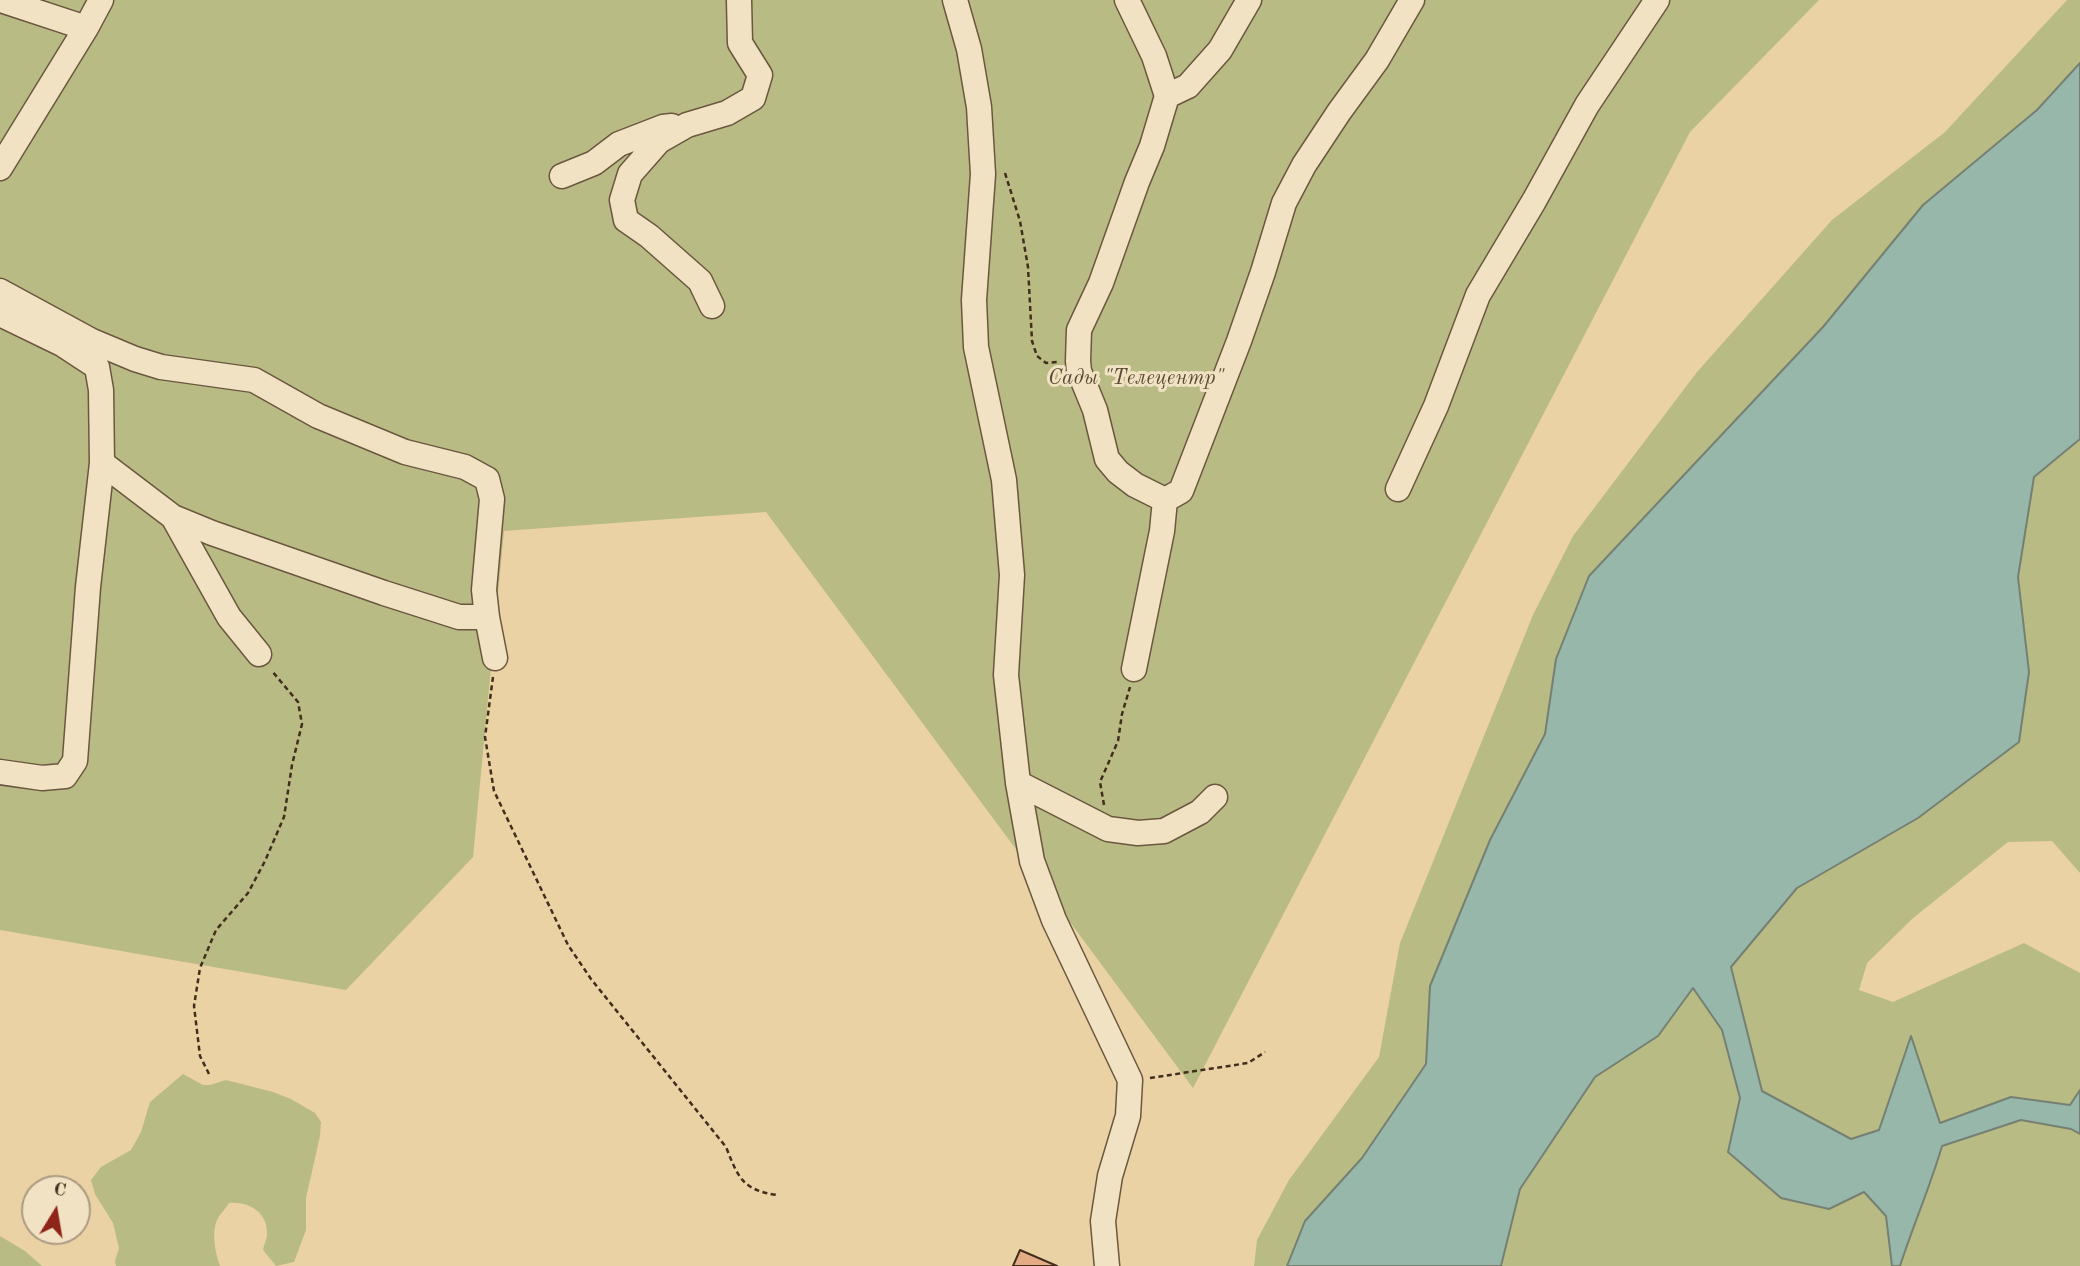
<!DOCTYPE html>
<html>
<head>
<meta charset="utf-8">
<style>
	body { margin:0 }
	#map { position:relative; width:2080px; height:1266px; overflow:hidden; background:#ead2a4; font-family:"Old Standard TT",serif }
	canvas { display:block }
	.north { position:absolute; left:21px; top:1175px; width:70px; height:70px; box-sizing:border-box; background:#f1e2c4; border:2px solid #ab9a81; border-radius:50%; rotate:11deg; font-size:19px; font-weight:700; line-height:28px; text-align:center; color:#412e1d }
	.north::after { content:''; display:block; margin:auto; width:24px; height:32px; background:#8f2418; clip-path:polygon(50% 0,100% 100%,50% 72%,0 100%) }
</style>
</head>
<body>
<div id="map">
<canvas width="2080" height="1266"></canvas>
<div class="north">С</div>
</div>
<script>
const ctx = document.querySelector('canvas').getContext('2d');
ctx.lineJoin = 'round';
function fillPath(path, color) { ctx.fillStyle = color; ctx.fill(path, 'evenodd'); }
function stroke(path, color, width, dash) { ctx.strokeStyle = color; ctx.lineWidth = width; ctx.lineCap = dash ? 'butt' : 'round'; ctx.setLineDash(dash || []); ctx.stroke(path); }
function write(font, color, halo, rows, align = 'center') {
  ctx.font = font + ' "Old Standard TT",serif'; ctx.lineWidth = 6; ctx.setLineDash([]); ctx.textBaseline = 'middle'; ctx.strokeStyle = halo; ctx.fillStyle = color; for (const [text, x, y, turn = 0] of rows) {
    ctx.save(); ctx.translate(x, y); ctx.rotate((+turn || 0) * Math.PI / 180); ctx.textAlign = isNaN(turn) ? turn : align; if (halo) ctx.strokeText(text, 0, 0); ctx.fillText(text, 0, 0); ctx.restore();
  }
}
const green = new Path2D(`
	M0 0H1819L1690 132 1193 1088 766 512 504 531 473 857 346 990 0 930Z
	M2067 0H2080V63L2037 110 1923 205 1556 659 1545 734 1490 840 1430 986 1426 1064 1362 1158 1305 1221 1287 1266H1254L1257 1240 1289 1180 1379 1057 1400 943 1533 615 1573 536 1697 372 1832 220 1945 132Z
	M2080 439V873L2052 841 2008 842 1912 919 1867 963 1859 990 1893 1002 2024 943 2080 973V1090L2070 1105 2011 1097 1940 1124 1911 1037 1879 1130 1851 1139 1762 1091 1731 967 1797 888 1918 818 2029 672 2018 577 2034 477Z
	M1693 987 1722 1030 1740 1098 1728 1152 1829 1209 1864 1192 1886 1216 1892 1266H1501L1520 1189 1595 1077 1658 1036Z
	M183 1074 203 1085H210L226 1080 273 1092 291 1099 315 1113 321 1122 320 1136 306 1198V1230L294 1262 276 1266 263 1250C264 1245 267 1239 267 1234 268 1212 248 1201 229 1203 226 1208 221 1213 218 1218 211 1231 215 1252 220 1266H116L115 1261 119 1248 113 1223 95 1194 91 1180 101 1167 131 1150 141 1132 150 1102Z
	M2021 1120 2071 1129 2080 1134V1266H1900C1913 1226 1930 1187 1942 1146Z
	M0 1236 25 1251 42 1266H0Z`);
const water = new Path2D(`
	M2080 63V439L2034 477 2018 577 2029 672 2019 742 1918 818 1797 888 1731 967 1762 1091 1851 1139 1879 1130 1911 1036 1940 1123 2011 1097 2070 1105 2080 1090V1134L2071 1129 2021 1120 1942 1146C1930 1187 1913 1226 1900 1266H1892L1886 1216 1864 1192 1829 1209 1781 1198 1728 1152 1740 1098 1722 1030 1693 988 1658 1036 1595 1077 1520 1189 1501 1266H1287L1305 1221 1362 1158 1426 1064 1430 986 1490 840 1545 734 1556 659 1589 576 1823 327 1923 205 2037 110Z`);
const building = new Path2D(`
	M1020 1250 1057 1266H1013Z`);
const path = new Path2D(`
	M1005 173 1020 221 1028 267 1032 341 1037 356 1046 363 1058 362
	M493 677 485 737 494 791 568 945 591 979 726 1147C738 1177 742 1190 777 1195
	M1104 805 1100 782 1118 741 1122 714 1130 687
	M209 1074 200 1056 194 1006 200 968 216 930 248 893 265 861 284 817 292 765 302 724 298 702 272 671
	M1150 1078 1248 1063 1265 1052`);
const minor = new Path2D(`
	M1 0 86 28
	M955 0 969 49 979 107 983 174 974 300 976 347 1004 480 1012 575 1006 675 1018 783 1032 861 1054 920 1130 1080 1128 1116 1110 1176 1103 1221 1107 1266
	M1127 0 1154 56 1167 96 1152 146 1137 182 1101 283 1079 330 1078 361 1079 371 1095 410 1107 459 1118 472 1135 485 1165 500 1181 491 1239 341 1263 272 1284 203 1304 165 1339 112 1377 60 1412 0
	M1167 96 1188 86 1220 50 1249 0
	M0 168 86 28 101 0
	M562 176 594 163 619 144 663 127 672 126
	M0 291 92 341 135 359 161 367 254 380 318 416 405 452 465 467 487 479 492 499 484 590 487 617 495 658
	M712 306 700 281 649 236 626 220 622 200 630 174 659 141 687 125 727 113 753 98 760 75 740 43 739 0
	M0 314 62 344 97 367 101 390 102 463 173 517 229 617 259 654
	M1398 489 1436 406 1478 295 1534 201 1587 105 1657 0
	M173 517 212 533 384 593 459 617H487
	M1134 669 1162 531 1165 500
	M0 772 42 778 65 776 75 761 88 587 102 463
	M1018 783 1108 829 1138 833 1164 831 1200 812 1215 797`);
const parkNames = [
	["Сады \"Телецентр\"",1136,378]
];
fillPath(green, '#b9bb84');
fillPath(water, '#98b7ab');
stroke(water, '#758072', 2);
fillPath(building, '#e4ac84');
stroke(building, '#412e1d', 2);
stroke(minor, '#6b573f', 27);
stroke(path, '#412e1d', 2.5, [5, 3.5]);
stroke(minor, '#f1e2c4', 24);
write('italic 21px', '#594a32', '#f1e2c4', parkNames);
</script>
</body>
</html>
